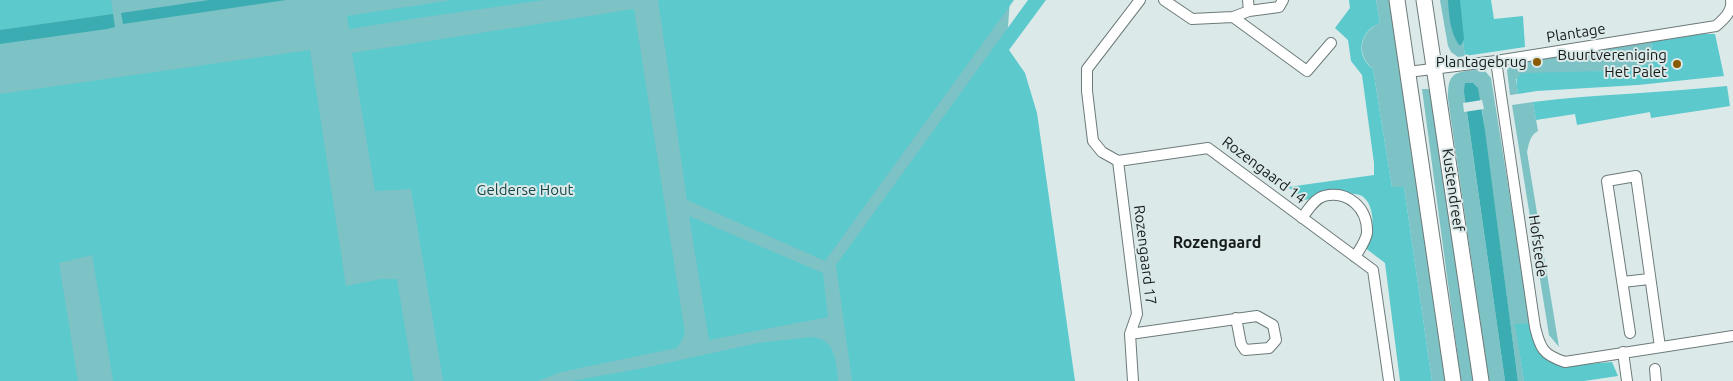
<!DOCTYPE html>
<html>
<head>
<meta charset="utf-8">
<style>
	body { margin:0 }
	canvas { display:block; background:#dbe9e9 }
</style>
</head>
<body>
<canvas width="1733" height="381"></canvas>
<script>
const ctx = document.querySelector('canvas').getContext('2d');
ctx.lineJoin = 'round';
function fillPath(path, color) { ctx.fillStyle = color; ctx.fill(path, 'evenodd'); }
function stroke(path, color, width, dash) { ctx.strokeStyle = color; ctx.lineWidth = width; ctx.lineCap = dash ? 'butt' : 'round'; ctx.setLineDash(dash || []); ctx.stroke(path); }
function write(font, color, halo, rows, align = 'center') {
  ctx.font = font + ' Ubuntu,sans-serif'; ctx.lineWidth = 4; ctx.setLineDash([]); ctx.textBaseline = 'middle'; ctx.strokeStyle = halo; ctx.fillStyle = color; for (const [text, x, y, turn = 0] of rows) {
    ctx.save(); ctx.translate(x, y); ctx.rotate((+turn || 0) * Math.PI / 180); ctx.textAlign = isNaN(turn) ? turn : align; if (halo) ctx.strokeText(text, 0, 0); ctx.fillText(text, 0, 0); ctx.restore();
  }
}
const green = new Path2D(`
	M0 0H1010L1005 65 1051 381H0Z
	M1376 0H1391L1448 381H1432L1404 187H1392L1373 69C1356 55 1359 32 1380 23Z
	M1440 0H1457L1465 56 1458 57 1451 52 1448 46Z
	M1651 42 1653 64 1604 71 1516 79 1518 94 1510 95 1507 70 1513 64Z
	M1474 70 1485 71 1491 78 1530 323 1516 325 1524 381H1518L1482 110 1467 113 1505 381H1489L1448 99C1448 76 1451 72 1474 70Z
	M1422 89H1428L1432 92 1475 381H1461Z
	M1533 102 1538 131C1530 135 1529 143 1527 152L1559 347 1549 335 1512 105Z`);
const forest = new Path2D(`
	M0 0H111L113 14 0 30Z
	M452 0H544L425 17 349 29 347 16Z
	M658 0H1014L825 261 687 200Z
	M1028 0H1046L1009 50 1025 73 1037 113 1075 381H852L836 265Z
	M1349 0H1376L1380 23C1359 31 1355 56 1373 69L1392 187H1404L1432 381H1400L1385 263 1364 247C1367 241 1371 235 1372 229 1374 217 1371 195 1355 194 1339 193 1320 198 1304 200L1288 187 1374 175V163L1362 75 1351 61 1348 40 1335 28 1350 8Z
	M1457 0H1491L1494 19 1523 16 1525 47 1465 56Z
	M634 9 684 326C686 335 682 340 677 348L561 372 538 381H443L411 189 375 191 352 53Z
	M1702 34H1715L1724 76 1638 85 1537 91 1518 94C1517 85 1514 77 1523 73L1604 71 1653 64 1651 42Z
	M310 50 346 286 381 279H397L414 381H113L92 255 59 263 78 381H0V94Z
	M1727 86 1730 106 1651 118 1650 112 1577 125 1575 114 1536 120 1533 102C1598 94 1662 93 1727 86Z
	M689 216 823 273 828 317 709 340Z
	M1530 323 1534 341 1573 365 1612 362 1618 376 1584 381H1524L1515 324Z
	M811 337C815 338 820 338 823 340 836 347 837 368 838 381H571L644 368 758 343Z`);
const water = new Path2D(`
	M209 0H286L123 24 121 13Z
	M1448 0H1460L1464 39 1461 45H1459C1450 32 1449 16 1448 0Z
	M113 14 115 27 107 29 0 44V30Z
	M1465 83H1473L1478 88 1485 130 1518 381H1505L1464 91Z`);
const pier = new Path2D(`
	M1482 100 1484 109 1464 112 1463 103Z`);
const minor = new Path2D(`
	M1164 0 1192 19 1233 17 1249 11 1279 7 1283 0
	M1248 0 1249 11
	M1233 17 1307 71 1331 43
	M1496 61 1535 327C1540 348 1543 355 1565 362L1733 336
	M1408 72 1496 61 1716 26C1724 19 1733 11 1731 0
	M1118 161 1208 148 1373 270 1389 381
	M1118 161 1137 314 1130 334 1133 381
	M1118 161 1102 152 1093 141 1087 91V69L1140 0
	M1302 218C1308 210 1314 199 1324 196 1348 190 1368 208 1367 233 1366 241 1359 250 1355 257
	M1623 282 1649 279
	M1630 333 1607 181 1636 176 1660 347
	M1130 334 1257 316 1273 325 1276 340 1269 348 1245 350 1241 344 1236 318
	M1623 352 1627 381
	M1655 369 1656 381`);
const secondary = new Path2D(`
	M1397 0 1453 381
	M1424 0 1481 381`);
const markers = [
	[1537,62,5,"#8a5b00"],
	[1677,64,5,"#8a5b00"]
];
const streetNames = [
	["Plantage",1576,33,-9],
	["Rozengaard 14",1264,170,37],
	["Kustendreef",1453,190,82],
	["Hofstede",1538,246,82],
	["Rozengaard 17",1145,255,83]
];
const poiNames = [
	["Buurtvereniging",1667,55],
	["Het Palet",1667,72],
	["Plantagebrug",1527,62]
];
const parkNames = [
	["Gelderse Hout",525,190]
];
const neighbourhoodNames = [
	["Rozengaard",1217,243]
];
fillPath(green, '#7dc2c5');
fillPath(forest, '#5cc9cd');
fillPath(water, '#3bacb1');
fillPath(pier, '#dbe9e9');
stroke(minor, '#6d7a7a', 12);
stroke(secondary, '#6d7a7a', 17);
stroke(minor, '#fff', 10);
stroke(secondary, '#fff', 15);
for (const [x, y, r, color] of markers) { const dot = new Path2D(); dot.arc(x, y, r, 0, 2 * Math.PI); ctx.fillStyle = color; ctx.fill(dot); stroke(dot, '#dbe9e9', 2); }
write('15px', '#161b1b', '#dbe9e9', streetNames);
write('15px', '#161b1b', '#dbe9e9', poiNames, 'right');
write('15px', '#16474a', '#dbe9e9', parkNames);
write('bold 16px', '#161b1b', '#dbe9e9', neighbourhoodNames);
</script>
</body>
</html>
